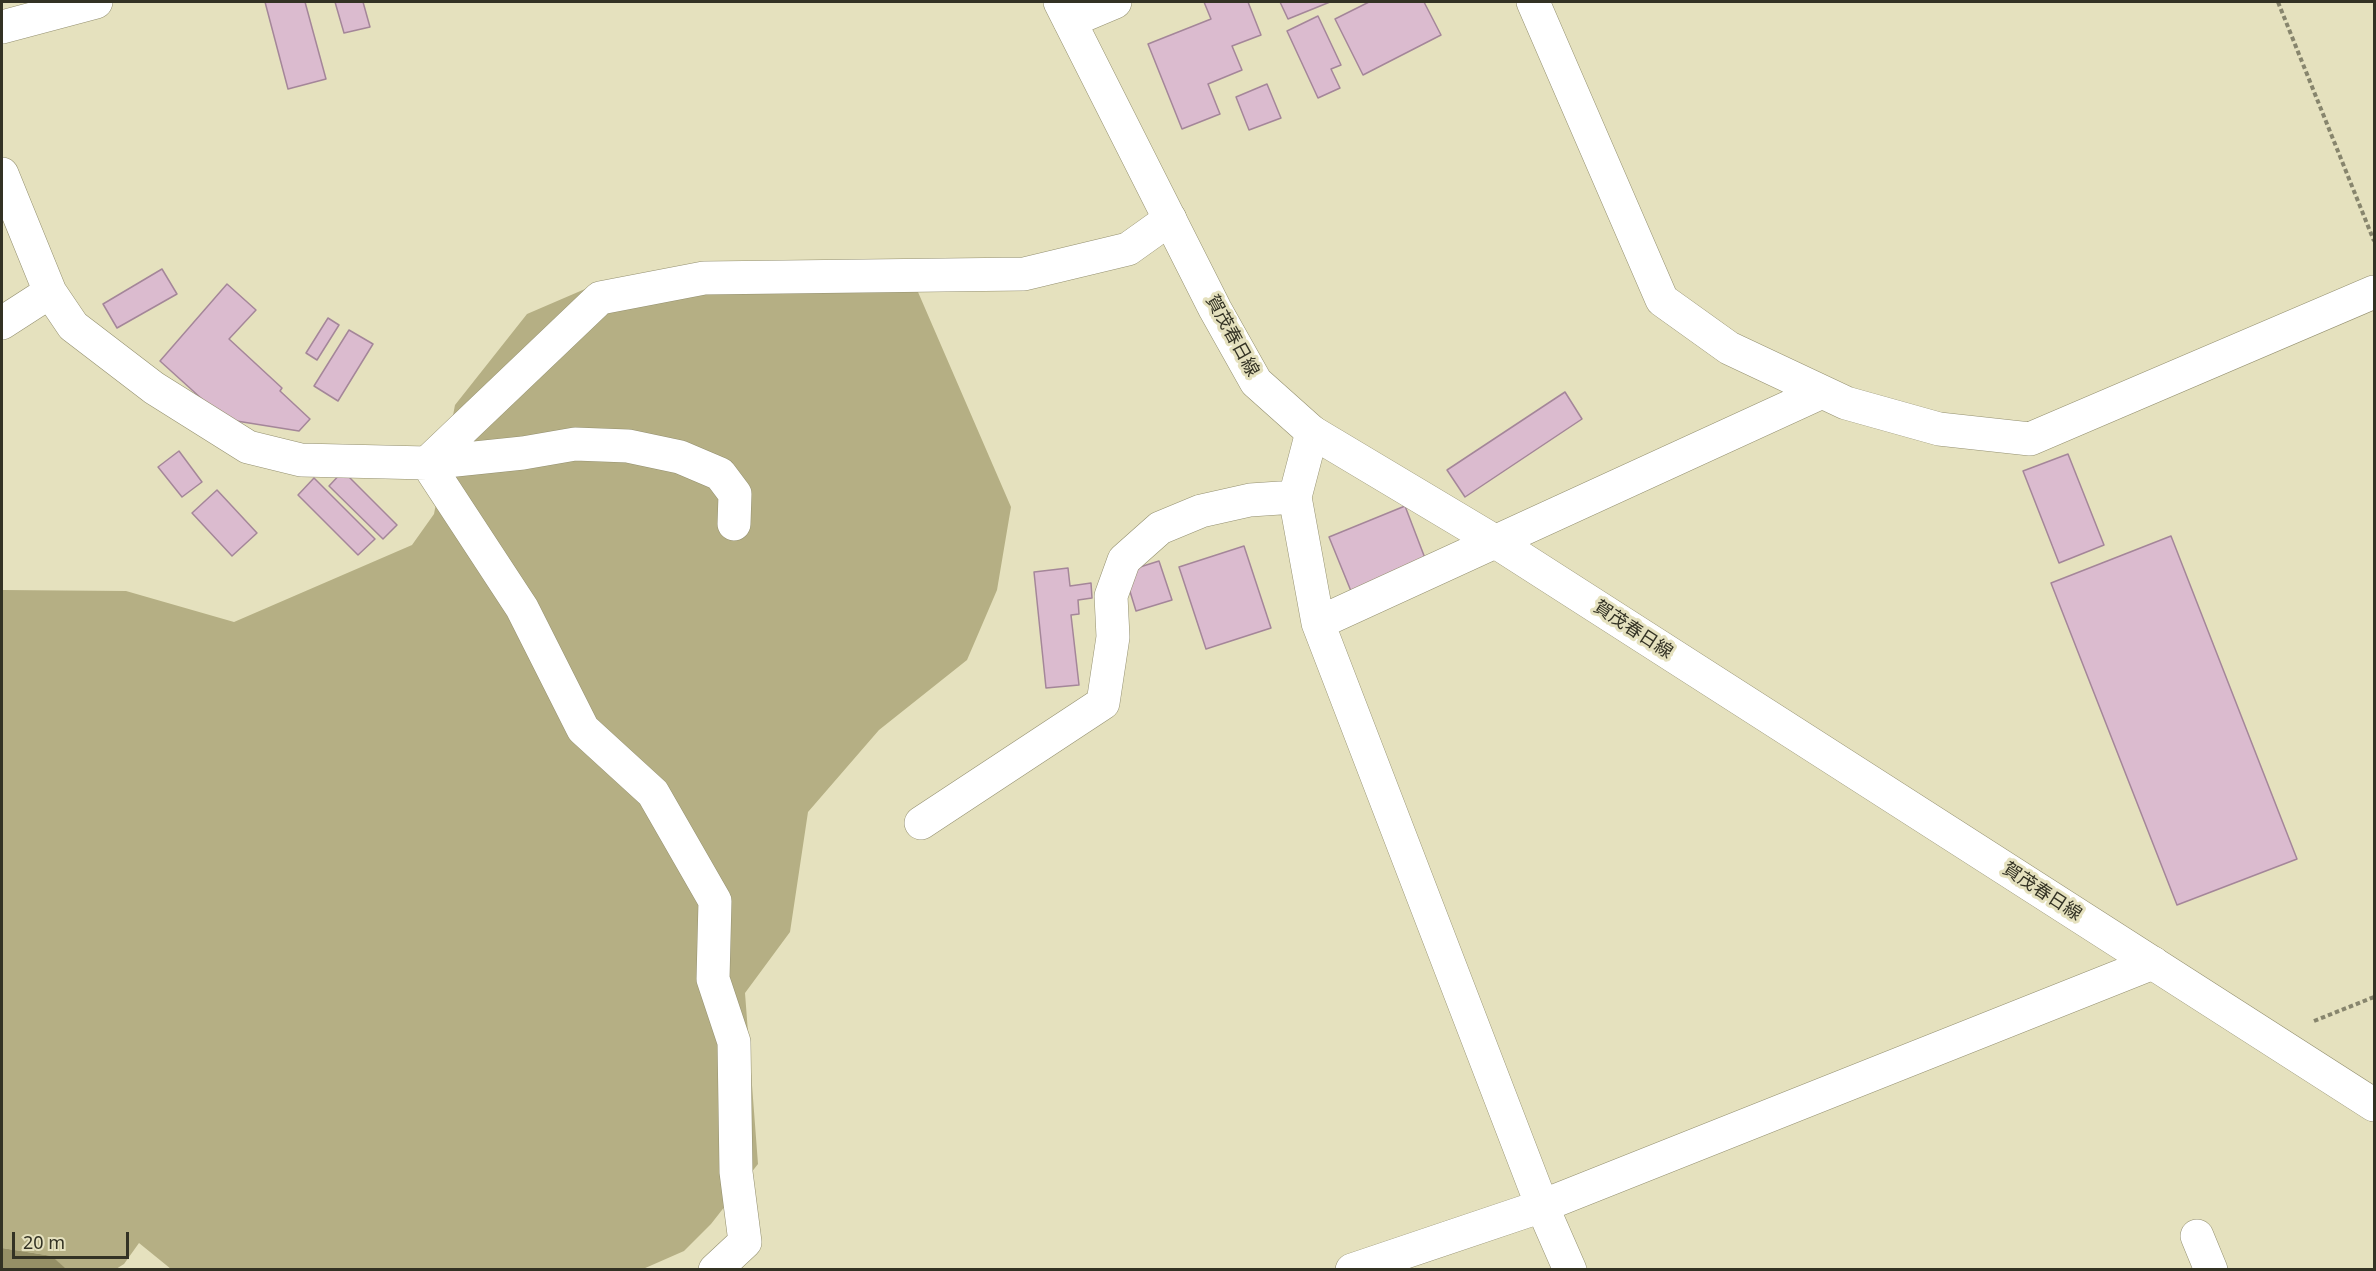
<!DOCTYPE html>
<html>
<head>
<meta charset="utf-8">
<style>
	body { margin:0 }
	#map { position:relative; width:2376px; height:1271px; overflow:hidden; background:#e5e1be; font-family:"Noto Sans",sans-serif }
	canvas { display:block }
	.frame { position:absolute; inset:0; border:3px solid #333224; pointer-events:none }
	.scale { position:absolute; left:12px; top:1232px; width:117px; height:27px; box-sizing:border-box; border:3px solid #333224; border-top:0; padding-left:8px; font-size:18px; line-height:21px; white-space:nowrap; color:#333224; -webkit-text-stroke:4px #e5e1be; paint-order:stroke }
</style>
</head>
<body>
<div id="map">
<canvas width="2376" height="1271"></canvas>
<div class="frame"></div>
<div class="scale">20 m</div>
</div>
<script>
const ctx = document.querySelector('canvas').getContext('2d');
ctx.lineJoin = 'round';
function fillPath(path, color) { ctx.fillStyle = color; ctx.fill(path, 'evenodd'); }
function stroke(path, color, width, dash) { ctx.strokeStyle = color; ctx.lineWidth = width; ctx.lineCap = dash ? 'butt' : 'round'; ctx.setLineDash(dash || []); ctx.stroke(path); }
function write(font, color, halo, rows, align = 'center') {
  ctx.font = font + ' "Noto Sans","Noto Sans JP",sans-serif'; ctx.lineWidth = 6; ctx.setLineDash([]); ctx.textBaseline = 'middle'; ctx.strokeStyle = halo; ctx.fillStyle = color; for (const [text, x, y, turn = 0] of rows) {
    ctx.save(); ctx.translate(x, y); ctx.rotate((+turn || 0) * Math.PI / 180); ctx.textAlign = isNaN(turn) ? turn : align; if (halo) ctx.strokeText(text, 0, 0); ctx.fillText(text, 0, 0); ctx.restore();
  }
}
const forest = new Path2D(`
	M887 275 918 292 1011 507 997 590 967 660 879 730 808 812 790 932 745 993 758 1164 711 1224 684 1251 643 1269H171L139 1243 124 1264 116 1269 66 1270 52 1256 2 1248V590L126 591 234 622 412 545 434 514 455 405 527 314 592 286Z`);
const water = new Path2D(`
	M2 1248 52 1256 66 1269H2Z`);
const building = new Path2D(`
	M265 2H305L326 79 288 89Z
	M335 2H363L370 27 344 33Z
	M1204 2H1248L1261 35 1232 46 1242 70 1208 84 1220 114 1182 129 1148 44 1211 19Z
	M1280 2H1330L1288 19Z
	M1369 2H1424L1441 35 1363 75 1335 19Z
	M1318 16 1341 65 1331 69 1340 88 1318 98 1287 31Z
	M1267 84 1281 118 1249 130 1236 97Z
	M162 269 177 294 117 328 103 304Z
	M227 284 256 310 229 339 282 388 280 391 310 419 299 431 224 419 160 361Z
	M328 318 339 325 317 360 306 353Z
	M349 330 373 344 338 401 314 386Z
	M1565 392 1582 419 1465 497 1447 470Z
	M179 451 202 482 182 497 158 467Z
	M2068 454 2104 545 2059 563 2023 471Z
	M343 471 397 525 383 539 329 486Z
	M314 478 375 539 358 555 298 495Z
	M217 490 257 533 232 556 192 513Z
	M1405 506 1428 566 1353 596 1329 537Z
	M2171 536 2297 859 2177 905 2051 583Z
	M1244 546 1271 628 1206 649 1179 567Z
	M1159 561 1172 600 1136 611 1124 572Z
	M1068 568 1070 586 1091 583 1092 598 1078 600 1079 614 1071 615 1079 685 1046 688 1034 572Z`);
const path = new Path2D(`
	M2278 2 2374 241
	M2314 1021 2374 997`);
const street = new Path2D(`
	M1533 2 1662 300 1729 348 1846 403 1939 429 2030 439 2374 292
	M1070 21 1115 2
	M2 27 96 2
	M2 174 50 292 73 326 154 388 248 447 301 460 427 463 523 453 575 444 628 446 680 457 720 474 735 494 734 524
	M2 323 50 292
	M1312 432 1295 497 1318 623 1542 1206 1570 1270
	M427 463 522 608 583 729 653 793 715 901 713 979 734 1042 736 1172 745 1242 715 1270
	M427 463 600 298 704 278 1024 274 1128 249 1170 219
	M1318 623 1822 392
	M921 823 1103 703 1113 637 1111 596 1124 560 1160 528 1201 511 1250 500 1295 497
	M2197 1236 2211 1270
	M1352 1270 1542 1206 2153 963`);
const secondary = new Path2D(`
	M1060 2 1215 309 1256 382 1312 432 1496 542 2374 1105`);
const streetNames = [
	["賀茂春日線",1232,336,61],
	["賀茂春日線",1633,630,33],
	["賀茂春日線",2042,892,33]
];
fillPath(forest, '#b5af84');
fillPath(water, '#958f66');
fillPath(building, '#dbbbcf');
stroke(building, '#a48699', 1.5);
stroke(street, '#949070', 34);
stroke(secondary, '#949070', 34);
stroke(path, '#87856d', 4, [4.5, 3]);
stroke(street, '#fff', 33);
stroke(secondary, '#fff', 33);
write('18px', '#333224', '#e5e1be', streetNames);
</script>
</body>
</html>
